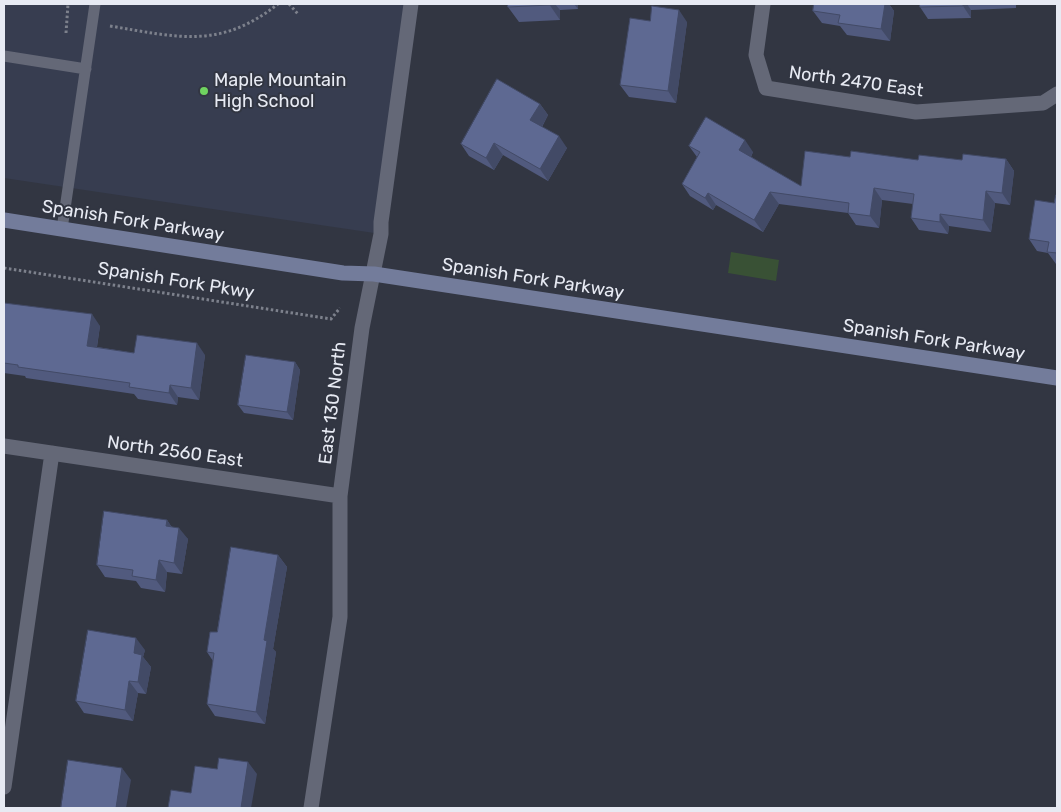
<!DOCTYPE html>
<html>
<head>
<meta charset="utf-8">
<style>
	body { margin:0 }
	#map { position:relative; width:1061px; height:812px; overflow:hidden; background:#323642; font-family:Rubik,sans-serif }
	canvas { display:block }
	.frame { position:absolute; inset:0; border:5px solid #e7eaf3; pointer-events:none }
</style>
</head>
<body>
<div id="map">
<canvas width="1061" height="812"></canvas>
<div class="frame"></div>
</div>
<script>
const ctx = document.querySelector('canvas').getContext('2d');
ctx.lineJoin = 'round';
function fillPath(path, color) { ctx.fillStyle = color; ctx.fill(path, 'evenodd'); }
function stroke(path, color, width, dash) { ctx.strokeStyle = color; ctx.lineWidth = width; ctx.lineCap = dash ? 'butt' : 'round'; ctx.setLineDash(dash || []); ctx.stroke(path); }
function write(font, color, halo, rows, align = 'center') {
  ctx.font = font + ' Rubik,sans-serif'; ctx.lineWidth = 4; ctx.setLineDash([]); ctx.textBaseline = 'middle'; ctx.strokeStyle = halo; ctx.fillStyle = color; for (const [text, x, y, turn = 0] of rows) {
    ctx.save(); ctx.translate(x, y); ctx.rotate((+turn || 0) * Math.PI / 180); ctx.textAlign = isNaN(turn) ? turn : align; if (halo) ctx.strokeText(text, 0, 0); ctx.fillText(text, 0, 0); ctx.restore();
  }
}
const built = new Path2D(`
	M4 4H418L381 234 4 178Z`);
const green = new Path2D(`
	M731 252 779 260 776 281 728 273Z`);
const path = new Path2D(`
	M289 4 298 14
	M110 26C177 37 220 50 278 4
	M66 33 68 4
	M4 268 331 319 340 308`);
const lane = new Path2D(`
	M4 56 86 69
	M62 229 95 4`);
const street = new Path2D(`
	M763 4 756 55 766 88 916 112 1043 103 1057 94
	M4 446 340 496
	M4 787 52 453
	M311 808 340 617V496L362 328 381 234V222L411 4`);
const secondary = new Path2D(`
	M4 220 343 273 374 274 1057 378`);
const wall = new Path2D(`
	M508 4H578V9L560 10V20L519 22 508 7Z
	M814 4H889L894 11 890 41 847 35 840 26 822 23 813 11Z
	M920 4H1016V8L971 10V18L928 19 920 7Z
	M650 21 687 22 676 103 629 97 620 85Z
	M540 104 548 115 542 127 567 148 548 181 503 155 494 170 469 156 461 144Z
	M689 146 753 152 751 157 801 186 850 157 918 160H962L1006 159 1014 171 1010 205 995 203 991 232 949 226 948 234 919 230 911 218 913 204 882 200 879 228 856 225 848 213 779 204 763 232 716 205 713 210 690 196 682 184 697 157Z
	M1057 195V264H1056L1048 253 1037 251 1029 239 1054 203Z
	M4 303 100 326 97 347 134 353 205 355 199 400 178 397 177 405 138 399 134 394 26 378 25 376 4 373Z
	M295 362 300 370 293 420 244 413 238 405Z
	M167 520 171 526 188 539 182 574 167 572 165 592 141 588 136 581 105 577 97 565Z
	M278 555 287 567 273 649 276 652 265 724 215 716 207 704 213 661 207 652 217 632Z
	M145 650 143 657 151 667 146 694 138 693 133 721 84 713 76 701Z`);
const shadedWall = new Path2D(`
	M549 4H555L560 10V20Z
	M574 4H578V9Z
	M885 4H889L894 11 890 41 881 29Z
	M963 4H967L971 10V18L963 6Z
	M679 10 687 22 676 103 668 91Z
	M540 104 548 115 539 132 530 120Z
	M559 136 567 148 548 181 540 169Z
	M745 140 753 152 748 162 739 150Z
	M494 143 503 155 494 170 486 158Z
	M1006 159 1014 171 1010 205 1002 193Z
	M874 188 882 200 879 228 870 216Z
	M986 191 995 203 991 232 983 220Z
	M770 192 779 204 763 232 754 220Z
	M708 193 716 205 713 210 705 198Z
	M940 214 949 226 948 234 940 222Z
	M92 314 100 326 95 358 87 346Z
	M197 343 205 355 199 400 191 388Z
	M295 362 300 370 293 420 287 412Z
	M170 385 178 397 177 405 169 393Z
	M167 520 175 532 166 526Z
	M179 528 188 539 182 574 174 563Z
	M278 555 287 567 273 649 276 652 265 724 256 712 264 640Z
	M159 560 167 572 165 592 156 580Z
	M136 638 145 650 143 657 151 667 146 694 138 682 134 653Z
	M129 681 138 693 133 721 125 710Z
	M248 762 257 774 251 808H241Z
	M122 768 131 780 126 808H116Z`);
const building = new Path2D(`
	M508 4H549L550 5 508 7Z
	M814 4H885L881 29 838 23 840 15 813 11Z
	M920 4H963V6L920 7Z
	M652 6 679 10 668 91 620 85 630 18 650 21Z
	M497 79 540 104 530 120 559 136 540 169 494 143 486 158 461 144Z
	M706 117 745 140 739 150 801 186 805 151 850 157 851 151 918 160 919 155 962 160 963 154 1006 159 1002 193 986 191 983 220 940 214V222L911 218 914 194 874 188 870 216 848 213 849 203 770 192 754 220 708 193 705 198 682 184 700 152 689 146Z
	M1056 195H1057V253L1047 252 1049 242 1029 239 1035 200 1054 203Z
	M4 303 92 314 87 346 134 353 137 335 197 343 191 388 170 385 169 393 129 387 130 383 18 367V365L4 363Z
	M246 355 295 362 287 412 238 405Z
	M104 511 167 520 166 526 179 528 174 563 159 560 156 580 132 576 133 570 97 565Z
	M231 547 278 555 264 640 267 641 256 712 207 704 214 653 207 652 210 632H217Z
	M88 630 136 638 134 653 142 655 138 682 129 681 125 710 76 701Z
	M219 758 248 762 241 808H168L171 790 191 793 195 766 217 769Z
	M68 760 122 768 116 808H61Z`);
const markers = [
	[204,91,5,"#6fd360"]
];
const poiNames = [
	["Maple Mountain",214,81],
	["High School",214,102]
];
const streetNames = [
	["North 2470 East",856,82,8],
	["Spanish Fork Parkway",133,221,9],
	["Spanish Fork Parkway",533,279,9],
	["Spanish Fork Pkwy",176,281,9],
	["Spanish Fork Parkway",934,340,9],
	["East 130 North",333,403,-83],
	["North 2560 East",175,452,8]
];
fillPath(built, '#373d50');
fillPath(green, '#395135');
stroke(path, '#7d818c', 3, [2.5, 2.5]);
stroke(lane, '#646877', 11);
stroke(street, '#646877', 15);
stroke(secondary, '#737c9b', 15);
fillPath(wall, '#515a7e');
fillPath(shadedWall, '#424a66');
fillPath(building, '#5e6992');
stroke(building, '#424a66', 1);
for (const [x, y, r, color] of markers) { const dot = new Path2D(); dot.arc(x, y, r, 0, 2 * Math.PI); ctx.fillStyle = color; ctx.fill(dot); stroke(dot, '#323642', 2); }
write('18px', '#e7eaf3', '#323642', poiNames, 'left');
write('18px', '#e7eaf3', '#323642', streetNames);
</script>
</body>
</html>
